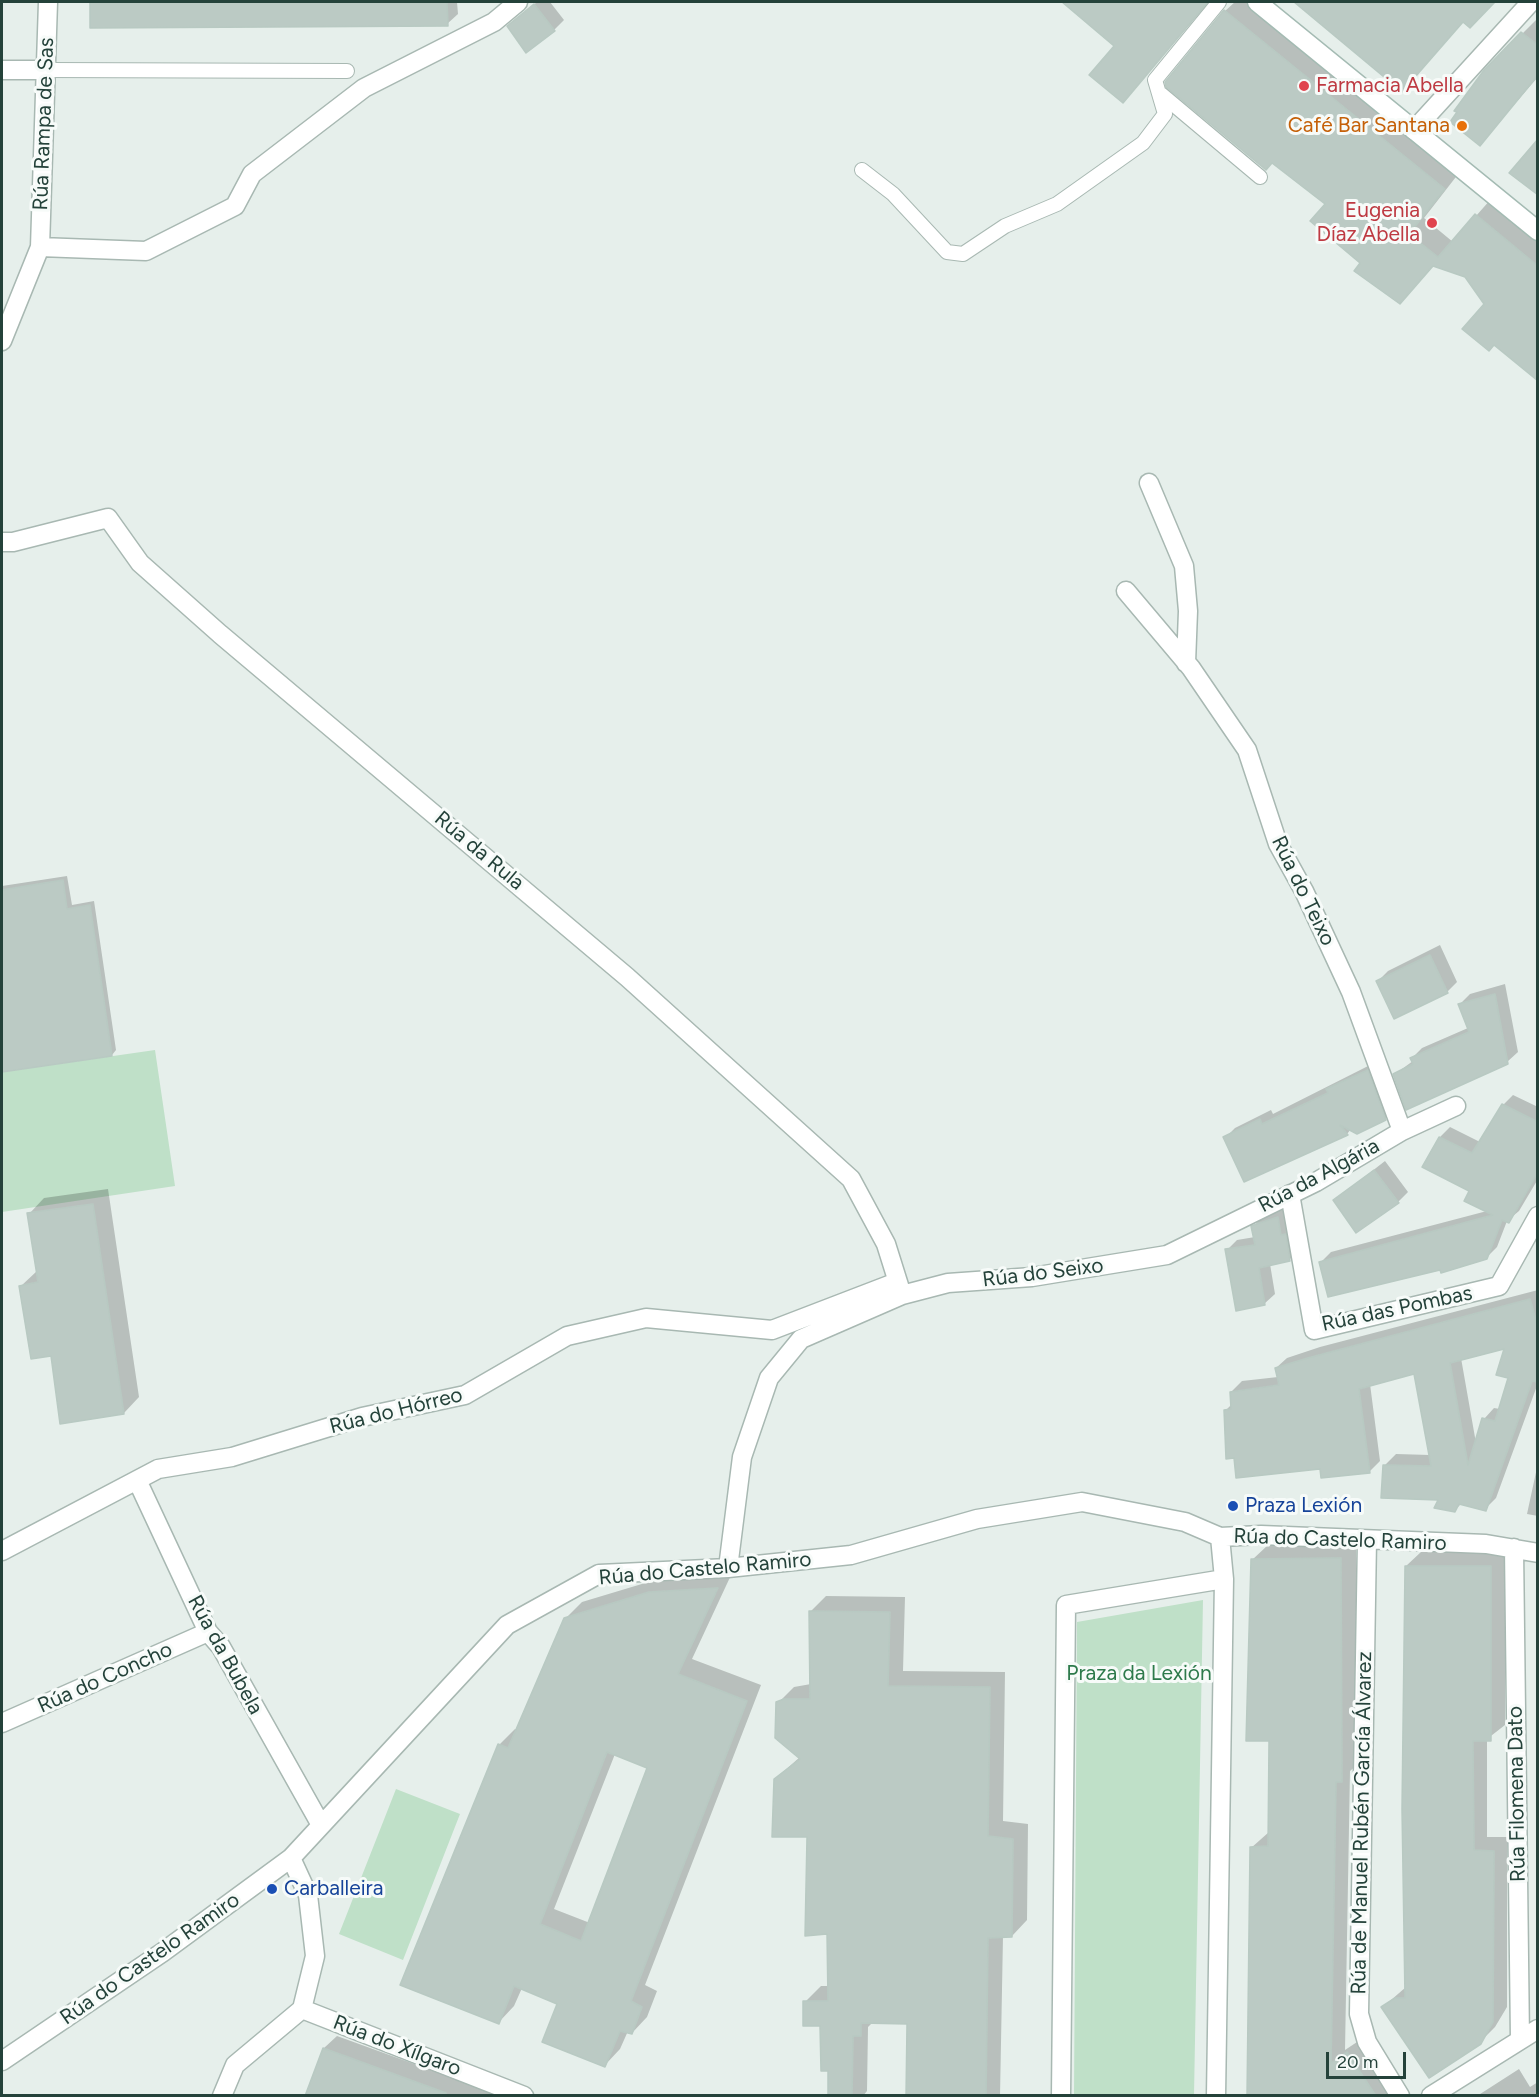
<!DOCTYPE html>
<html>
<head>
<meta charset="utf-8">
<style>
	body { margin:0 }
	#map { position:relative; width:1539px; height:2097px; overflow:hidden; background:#e6efeb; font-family:Figtree,sans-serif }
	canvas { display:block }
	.frame { position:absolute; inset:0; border:3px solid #24423a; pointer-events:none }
	.scale { position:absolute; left:1326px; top:2052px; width:80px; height:27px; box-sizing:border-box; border:3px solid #24423a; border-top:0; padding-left:8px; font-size:18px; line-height:21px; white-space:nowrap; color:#24423a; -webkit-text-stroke:4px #f7fbf9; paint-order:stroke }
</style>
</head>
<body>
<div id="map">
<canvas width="1539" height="2097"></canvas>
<div class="frame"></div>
<div class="scale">20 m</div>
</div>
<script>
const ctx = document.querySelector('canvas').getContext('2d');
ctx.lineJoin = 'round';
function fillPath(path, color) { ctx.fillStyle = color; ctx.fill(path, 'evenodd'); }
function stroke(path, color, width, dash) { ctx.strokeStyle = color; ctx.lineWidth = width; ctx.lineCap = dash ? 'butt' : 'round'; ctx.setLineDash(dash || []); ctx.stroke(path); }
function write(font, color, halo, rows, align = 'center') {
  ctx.font = font + ' Figtree,sans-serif'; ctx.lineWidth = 6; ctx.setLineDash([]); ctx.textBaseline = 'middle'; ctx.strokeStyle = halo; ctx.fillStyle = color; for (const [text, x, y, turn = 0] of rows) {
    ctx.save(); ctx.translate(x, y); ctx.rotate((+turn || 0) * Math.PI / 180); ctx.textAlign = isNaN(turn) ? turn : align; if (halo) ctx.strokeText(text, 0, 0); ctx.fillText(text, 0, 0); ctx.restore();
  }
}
const green = new Path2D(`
	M155 1050 175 1186 2 1212V1072Z
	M1203 1600 1194 2095H1074L1077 1622Z
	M396 1789 460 1814 403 1960 339 1934Z`);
const shadow = new Path2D(`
	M92 2H457L458 14 447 24 91 27Z
	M537 2H550L564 20 554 30 509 26Z
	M1065 2H1209L1123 101 1116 46Z
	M1235 2H1247L1459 173 1424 218 1453 242 1491 199 1538 237V380L1466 275 1434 265 1400 302 1362 263 1225 11Z
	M1296 2H1423L1432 9 1440 2H1494L1470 26 1464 20 1402 90Z
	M1538 18V77L1480 144 1485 71Z
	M67 876 72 905 94 901 116 1050 112 1055 2 1071V886Z
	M1440 945 1457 982 1447 992 1378 981 1388 971Z
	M1505 984 1518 1052 1507 1062 1395 1074 1413 1061 1412 1058 1422 1048 1468 1028 1460 1004 1470 994Z
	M1378 1061 1396 1109 1385 1119 1351 1129 1347 1134 1225 1138 1235 1128 1271 1110 1273 1114Z
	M1513 1095 1538 1107V1179L1519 1211 1507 1221 1497 1247 1486 1258 1441 1268 1321 1262 1331 1252 1487 1211 1471 1190 1424 1167 1440 1137 1450 1127 1480 1142 1503 1105Z
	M1385 1161 1408 1192 1398 1202 1335 1200Z
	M108 1189 139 1397 124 1413 52 1354 21 1286 37 1271 29 1214 44 1198Z
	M1288 1208 1300 1249 1289 1260 1270 1264 1275 1294 1264 1304 1227 1250 1237 1240 1255 1237 1253 1227 1263 1216Z
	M1538 1290V1383L1496 1498 1485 1509 1462 1503 1454 1511 1440 1498 1385 1465 1396 1454 1430 1455 1415 1372 1370 1384 1380 1461 1369 1472 1235 1456 1225 1411 1232 1404 1231 1392 1242 1381 1278 1377 1276 1368 1287 1358 1320 1347ZM1506 1347 1510 1377 1500 1409 1494 1408 1484 1419 1476 1443 1461 1358Z
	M1538 1463V1516L1527 1514Z
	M1356 1544 1357 1765 1350 1771 1345 2050 1363 2038 1391 2096H1248L1251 1848 1269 1832 1271 1740 1252 1560 1268 1545Z
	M1421 1552H1505V1725L1487 1739V1837H1507V2007L1495 2027 1480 2042 1383 2007 1406 1987V1566Z
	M732 1573 692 1659 761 1685 645 1985 657 1991 647 2017 632 2033 628 2031 620 2049 605 2065 559 2003 522 1988 514 2006 499 2022V1745L515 1729 517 1730 566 1618 582 1602 665 1577ZM615 1754 649 1768 590 1923 554 1909Z
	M826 1596 905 1597 903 1671 1005 1672 1003 1821 1028 1824 1027 1920 1012 1936H1003L1000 2096H908L909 2022H873L868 2027 867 2091 863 2096H829L830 2070 821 2024 805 2002 821 1986H829L828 1933 809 1836 775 1779 800 1757 778 1703 794 1687 811 1684V1611Z
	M337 2036 497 2094 496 2096H306L324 2048Z
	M1519 2069 1530 2087 1538 2082V2096H1477Z`);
const building = new Path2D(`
	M90 2H447L448 26 90 28Z
	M1062 2H1208L1123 103 1089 75 1114 46Z
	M1294 2H1495L1470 28 1463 22 1402 92Z
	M534 4 555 31 526 53 507 26Z
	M1224 10 1445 189 1409 234 1438 257 1475 214 1538 266V381L1494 345 1489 351 1462 329 1484 304 1465 277 1433 266 1400 304 1354 271 1360 263 1310 221 1325 204 1272 163 1266 170 1166 87 1165 82Z
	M1521 32 1538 45V75L1480 146 1450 122 1457 112 1454 111 1484 70Z
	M1538 139V195L1509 173Z
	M63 880 67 909 90 905 112 1056 2 1072V890Z
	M1430 955 1448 993 1394 1019 1376 981Z
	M1495 994 1508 1064 1406 1110 1393 1074 1413 1064 1410 1058 1469 1032 1458 1004Z
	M1368 1070 1386 1120 1357 1134 1340 1125 1348 1135 1244 1182 1223 1137 1260 1119 1262 1124 1328 1093 1326 1089Z
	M1502 1104 1538 1122V1172L1509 1223 1502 1220 1487 1259 1441 1273 1440 1270 1328 1297 1319 1262 1493 1215 1464 1201 1469 1191 1422 1167 1439 1137 1472 1153Z
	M1374 1170 1399 1203 1356 1233 1333 1200Z
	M93 1204 124 1414 60 1424 51 1356 31 1359 19 1286 38 1282 27 1213Z
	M1278 1217 1281 1235 1286 1234 1290 1261 1259 1268 1265 1305 1236 1311 1225 1249 1255 1245 1251 1226Z
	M1530 1299 1538 1327V1382L1532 1381 1486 1511 1459 1504 1455 1512 1434 1508 1438 1500 1381 1498 1383 1465 1431 1466 1414 1374 1359 1389 1370 1473 1321 1478 1320 1469 1236 1478 1234 1458 1226 1459 1224 1410 1231 1409 1230 1392 1279 1385 1275 1368 1308 1358ZM1504 1349 1496 1375 1508 1378 1495 1421 1482 1418 1468 1465 1450 1363Z
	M1341 1558 1342 1782H1336L1331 2063 1347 2052 1376 2096H1247L1250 1847 1268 1846 1269 1741H1246L1251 1559Z
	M1405 1566H1491V1741H1473L1474 1850 1494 1851 1493 2022 1481 2044 1429 2078 1381 2007 1395 1998H1405L1402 1809Z
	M718 1588 678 1674 747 1701 631 2001 642 2007 632 2034 620 2031 605 2067 542 2042 557 2004 514 1986 499 2024 400 1985 498 1744 508 1748 564 1618 649 1592ZM607 1752 647 1768 581 1941 540 1924Z
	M809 1611 890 1612 888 1686 990 1687 988 1836 1013 1839 1012 1937 988 1938 986 2096H906L907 2024 861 2023V2036H853L852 2096H828V2071H821L820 2026H803V2001H828L827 1934 805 1936 807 1837H772L774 1779 800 1759 775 1738 776 1702 784 1699H810Z
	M323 2048 446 2093V2096H305Z`);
const lane = new Path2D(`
	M47 70 347 71
	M1161 94 1260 177
	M862 170 893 194 947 252 963 254 1005 226 1057 204 1143 143 1165 114 1155 80 1219 2`);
const street = new Path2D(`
	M2 70H47
	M1414 130 1531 2
	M40 247 146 251 235 206 252 174 364 88 494 22 518 2
	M2 341 40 247 48 2
	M1149 483 1184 566 1188 611 1186 663
	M2 542H13L108 518 140 563 220 634 627 977 851 1179 886 1244 902 1295 801 1339 769 1378 742 1457 728 1568
	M1126 591 1191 668 1247 750 1278 844 1304 891 1351 992 1402 1131
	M1290 1194 1314 1330 1499 1286 1538 1216
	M902 1295 948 1283 1032 1277 1167 1255 1316 1182 1402 1131 1456 1106
	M137 1480 208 1632 221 1647 321 1825
	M1367 1540 1359 2014 1367 2042 1400 2096
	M1514 1548 1520 2040
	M2 1551 158 1469 232 1457 362 1417 465 1395 567 1336 646 1318 772 1330 897 1282
	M2 1723 208 1632
	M302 2009 524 2096
	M2 2061 163 1952 291 1858 507 1625 599 1574 728 1568 851 1555 977 1519 1082 1502 1185 1522 1220 1537 1261 1535 1486 1544 1538 1553
	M222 2096 235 2065 302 2009 315 1956 308 1895 291 1858
	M1061 2096 1066 1605 1224 1579
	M1216 2096 1224 1579 1220 1537
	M1431 2096 1538 2029`);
const secondary = new Path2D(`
	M1257 2 1538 231`);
const markers = [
	[1304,86,6,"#e0444e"],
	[1462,126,6,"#e8710a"],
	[1432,223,6,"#e0444e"],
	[1233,1506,6,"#1a4fb4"],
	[272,1889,6,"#1a4fb4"]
];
const healthNames = [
	["Farmacia Abella",1316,86],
	["Eugenia",1420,211,"right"],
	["Díaz Abella",1420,235,"right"]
];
const streetNames = [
	["Rúa Rampa de Sas",44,124,-88],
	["Rúa da Rula",479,851,40],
	["Rúa do Teixo",1303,891,64],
	["Rúa da Algária",1319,1176,-28],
	["Rúa do Seixo",1043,1273,-7],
	["Rúa das Pombas",1397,1309,-12],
	["Rúa do Hórreo",396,1411,-14],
	["Rúa do Castelo Ramiro",1340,1540,2],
	["Rúa do Castelo Ramiro",705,1569,-5],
	["Rúa da Bubela",225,1655,61],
	["Rúa do Concho",105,1678,-24],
	["Rúa Filomena Dato",1517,1794,-91],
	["Rúa de Manuel Rubén García Álvarez",1362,1823,-89],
	["Rúa do Castelo Ramiro",150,1959,-35],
	["Rúa do Xílgaro",397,2046,21]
];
const foodNames = [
	["Café Bar Santana",1450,126]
];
const transitNames = [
	["Praza Lexión",1245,1506],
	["Carballeira",284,1889]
];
const parkNames = [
	["Praza da Lexión",1139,1674]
];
fillPath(green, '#bfe0c8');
fillPath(shadow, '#0003');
fillPath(building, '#bbcac4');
stroke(building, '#b8c9c2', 1.5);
stroke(lane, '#a8b8b2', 16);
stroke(street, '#a8b8b2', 21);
stroke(secondary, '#a4bbb3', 21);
stroke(lane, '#fff', 14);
stroke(street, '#fff', 18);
stroke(secondary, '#fff', 18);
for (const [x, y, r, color] of markers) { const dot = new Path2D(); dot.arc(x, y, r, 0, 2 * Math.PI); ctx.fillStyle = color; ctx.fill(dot); stroke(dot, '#f7fbf9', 2); }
write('21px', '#be3a42', '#f7fbf9', healthNames, 'left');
write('21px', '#24423a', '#f7fbf9', streetNames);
write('21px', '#c56008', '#f7fbf9', foodNames, 'right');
write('21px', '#164399', '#f7fbf9', transitNames, 'left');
write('21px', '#2d7a4b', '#f7fbf9', parkNames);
</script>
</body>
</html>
